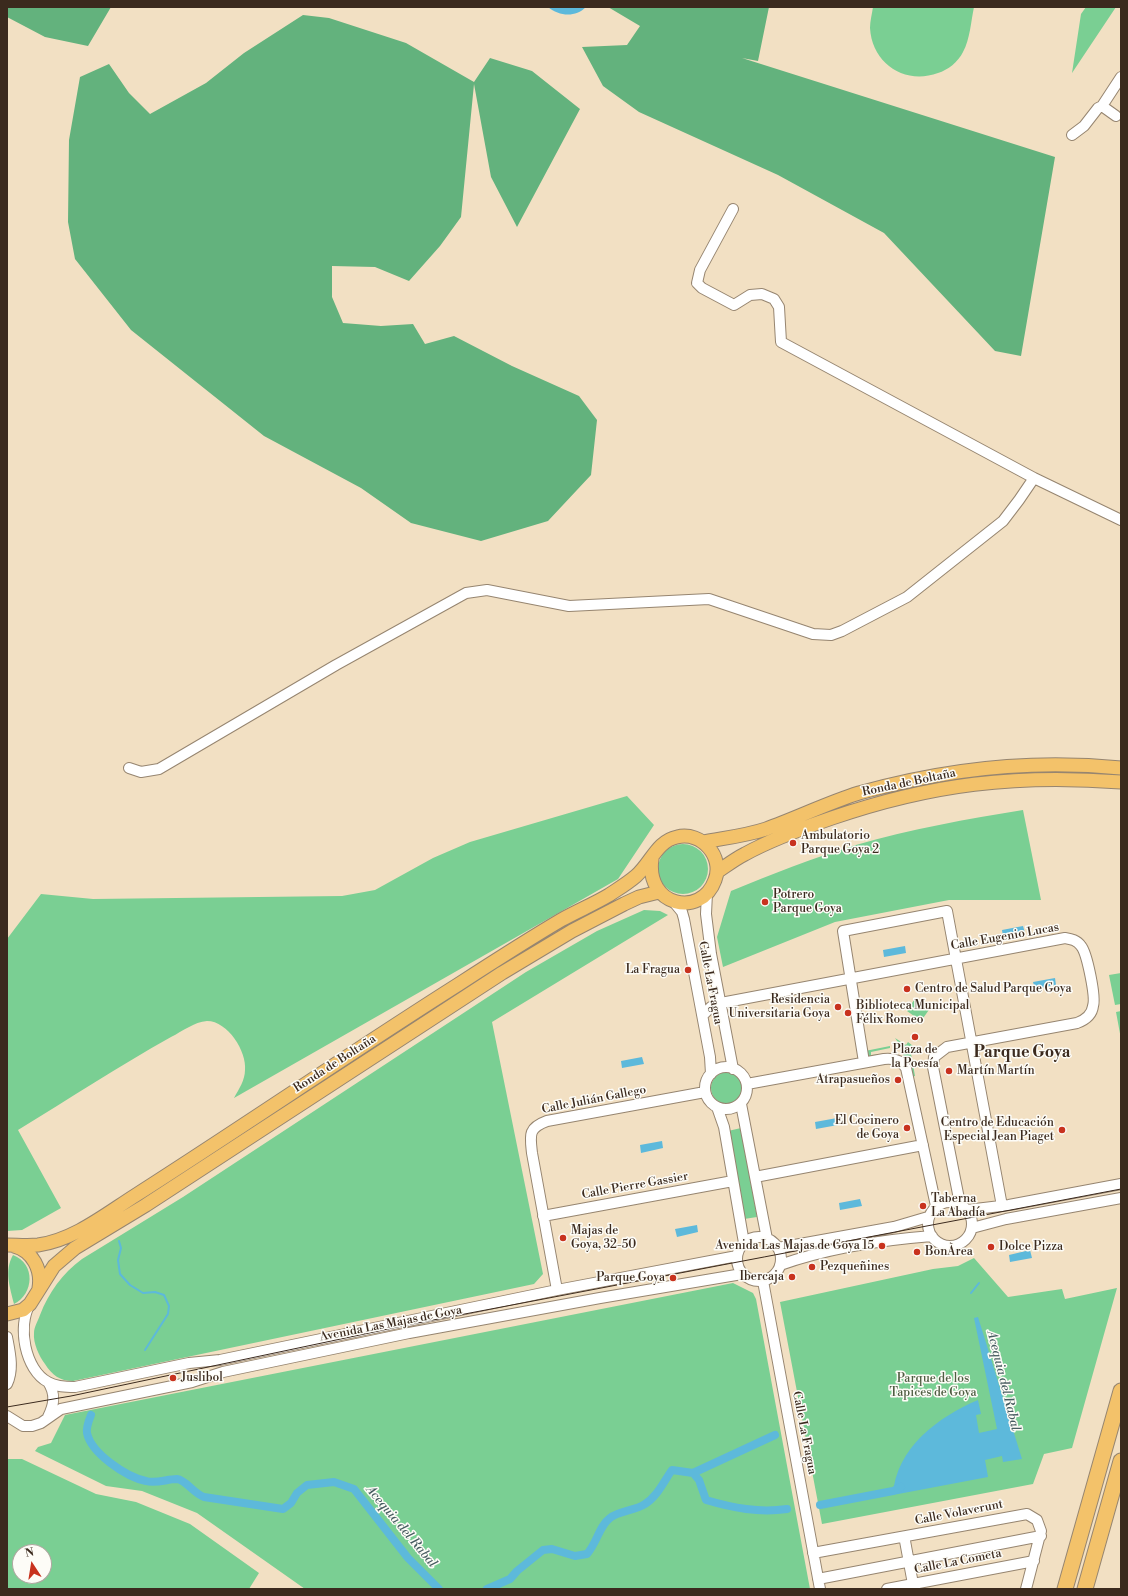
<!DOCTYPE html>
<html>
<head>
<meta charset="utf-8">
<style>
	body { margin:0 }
	#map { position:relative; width:1128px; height:1596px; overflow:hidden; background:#f2e0c3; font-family:"Libre Bodoni",serif }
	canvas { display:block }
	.frame { position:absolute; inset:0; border:8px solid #3b2a1e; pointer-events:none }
	.north { position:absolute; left:12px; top:1544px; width:40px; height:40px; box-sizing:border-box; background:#fdfcf7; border:1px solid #afa8a0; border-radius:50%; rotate:348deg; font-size:11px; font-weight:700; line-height:16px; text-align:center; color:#3b2a1e }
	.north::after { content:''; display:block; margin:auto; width:14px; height:18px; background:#c8321e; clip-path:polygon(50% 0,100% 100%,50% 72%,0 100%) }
</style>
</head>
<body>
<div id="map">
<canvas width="1128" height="1596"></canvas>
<div class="frame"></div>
<div class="north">N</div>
</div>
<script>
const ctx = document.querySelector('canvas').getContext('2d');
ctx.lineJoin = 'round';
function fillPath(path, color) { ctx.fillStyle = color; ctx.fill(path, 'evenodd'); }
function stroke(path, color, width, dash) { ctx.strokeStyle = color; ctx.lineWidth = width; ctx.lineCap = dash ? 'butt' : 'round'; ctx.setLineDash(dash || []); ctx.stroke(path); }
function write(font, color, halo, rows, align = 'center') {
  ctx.font = font + ' "Libre Bodoni",serif'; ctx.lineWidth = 3; ctx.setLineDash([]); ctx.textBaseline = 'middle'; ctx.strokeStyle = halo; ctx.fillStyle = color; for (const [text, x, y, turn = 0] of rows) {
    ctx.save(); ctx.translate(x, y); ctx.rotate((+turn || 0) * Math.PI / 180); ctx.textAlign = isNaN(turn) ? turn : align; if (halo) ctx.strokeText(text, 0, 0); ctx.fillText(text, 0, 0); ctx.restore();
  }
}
const green = new Path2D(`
	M873 7H974C971 21 970 39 963 52 958 62 948 70 938 73 905 85 872 64 870 28 870 21 872 14 873 7Z
	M1086 7H1116L1072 73 1081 14Z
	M627 796 654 825 618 879 234 1098C239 1089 245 1080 245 1070 247 1052 228 1021 207 1021 194 1022 183 1031 171 1037 119 1066 69 1099 18 1130L61 1208 22 1230 7 1231V939L41 894 93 899 342 896 375 890 433 858 470 842Z
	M1023 810 1041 900H949L835 922 723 967 717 937 731 891C772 874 813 858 856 845 911 829 967 819 1023 810Z
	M658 869a25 25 0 1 1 50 0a25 25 0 1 1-50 0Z
	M644 910 660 911 668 915 492 1022 543 1274 534 1284 73 1381C60 1381 52 1375 45 1364 39 1356 33 1343 34 1333 34 1327 38 1321 40 1315 49 1292 62 1274 82 1259L183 1197 526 972 597 931Z
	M1121 973V1004L1115 1005 1109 975Z
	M914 1000 923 1007 925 1003 931 1007 921 1021 907 1011Z
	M1121 1011V1039L1116 1012Z
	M895 1038 906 1045 908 1042 913 1046 910 1048 915 1076 912 1077 910 1068 866 1058 865 1051 890 1046V1048L871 1052V1055L891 1053 904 1058 902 1048Z
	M711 1088a16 16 0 1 1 32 0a16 16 0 1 1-32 0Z
	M741 1128 757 1217 744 1219 728 1131Z
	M13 1255C36 1264 34 1294 14 1304 10 1287 4 1271 13 1255Z
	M974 1258 1008 1297 1062 1289 1065 1299 1117 1288 1072 1448 1044 1454 1033 1484 822 1524 780 1302 933 1269 958 1266Z
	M733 1283 753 1293 756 1299 810 1589H305L197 1513 142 1491 106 1486 35 1451 38 1447 51 1443 65 1415Z
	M7 1459H22L96 1494 136 1502 190 1524 259 1573 249 1589H7ZM20 1552H44V1576H20Z`);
const forest = new Path2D(`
	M7 7H111L88 46 45 37 7 17Z
	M608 7H769L758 61 742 58 1055 157 1021 356 995 351 884 233 778 175 639 112 603 86 582 47 627 45 640 26Z
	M303 15 329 18 406 43 474 82 490 58 532 71 580 109 517 227 491 177 474 84 461 217 440 246 409 281 375 267 332 266V297L343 323 381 326 413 324 425 344 454 336 512 366 579 396 597 420 591 475 548 521 481 541 411 523 361 488 264 436 131 330 75 259 68 222 69 140 80 77 109 64 129 93 150 114 206 83 244 53Z`);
const water = new Path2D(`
	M548 7H586C575 18 559 16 548 7Z
	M1023 926 1025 933 1003 937 1002 930Z
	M905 946 906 953 884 957 883 950Z
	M1055 978 1056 985 1035 989 1033 982Z
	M642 1057 644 1064 622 1068 621 1061Z
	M837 1118 838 1125 816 1129 815 1122Z
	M662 1141 663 1148 641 1153 640 1145Z
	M860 1199 862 1206 840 1210 839 1203Z
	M697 1225 698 1232 677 1237 675 1229Z
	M1030 1250 1032 1258 1010 1262 1009 1255Z
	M978 1317 1022 1459 1003 1462 1002 1456 985 1460 988 1477 893 1495C896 1448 938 1417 978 1400L981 1414 976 1415 979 1433 997 1429 974 1318Z`);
const stream = new Path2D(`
	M119 1241 121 1248 118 1260 120 1274 130 1285 143 1293 155 1292 164 1295 169 1306 168 1314 145 1350
	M971 1293 979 1283`);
const canal = new Path2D(`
	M91 1415C89 1420 86 1428 87 1433 91 1453 126 1477 146 1481 156 1484 167 1479 177 1479 186 1480 193 1493 204 1497L283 1509 291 1503 297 1493 307 1485 334 1482 354 1489 408 1558 439 1589
	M693 1473 775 1435
	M820 1505 893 1491 901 1487
	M487 1589 510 1579 517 1571 543 1550 552 1549 575 1556 587 1554C597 1543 599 1526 610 1518 620 1510 635 1511 645 1504 657 1497 664 1481 672 1470L693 1473 699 1480 706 1500C733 1508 759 1513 787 1509`);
const minor = new Path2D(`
	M1116 116 1102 106 1121 77
	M1072 135 1084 126 1098 108 1102 106
	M733 209 700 270 697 283 702 288 734 305 750 295 762 294 774 299 779 307 781 342 1034 478 1121 520
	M129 768 141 772 159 769 336 665 466 593 487 590 569 606 709 599 813 634 831 635 842 631 907 597 1003 521 1019 500 1034 478
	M707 893 706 914 711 954 733 1069
	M673 901 682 912 684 919 710 1057 711 1074
	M703 1015 711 1007 721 1003 1065 938C1071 939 1077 940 1081 946 1087 953 1096 997 1093 1006 1092 1015 1085 1020 1077 1023L947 1047 934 1057 933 1067 960 1204
	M864 1062 843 931 947 911 1002 1206
	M705 1088a21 21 0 1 1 42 0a21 21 0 1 1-42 0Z
	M747 1084 884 1059C894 1058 901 1060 906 1068L936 1206
	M741 1104 767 1239
	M717 1107 724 1127 744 1243
	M755 1177 923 1145
	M928 1224a22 22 0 1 1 44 0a22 22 0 1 1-44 0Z
	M967 1210 1009 1205 1121 1184
	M543 1216 733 1181
	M972 1228 1006 1219 1121 1198
	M737 1259a22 22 0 1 1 44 0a22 22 0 1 1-44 0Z
	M778 1248 894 1227 928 1217
	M780 1265C828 1248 881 1240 932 1236
	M763 1281 820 1589
	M557 1290 532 1153C530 1135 528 1128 547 1121L705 1092
	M30 1304C17 1326 25 1370 48 1382 56 1387 66 1387 75 1387L189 1363 220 1360 557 1290 737 1256
	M7 1337C10 1353 14 1369 7 1384
	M48 1382C56 1394 54 1405 48 1417
	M7 1416 23 1426H32L41 1423 61 1409 192 1382 223 1372 409 1333 600 1298 742 1274
	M905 1541 913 1584
	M813 1553 1027 1514 1037 1520 1041 1531 1026 1589
	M818 1579 1041 1536
	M887 1589 1034 1561`);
const major = new Path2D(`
	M703 842C724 838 745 836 766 829 797 818 827 803 859 793 944 769 1033 759 1121 768
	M717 872C726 866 735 859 745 854 772 839 803 828 832 818 931 784 1016 774 1121 782
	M7 1245C17 1245 27 1246 38 1245 74 1240 106 1214 136 1195 244 1126 350 1053 459 984 493 962 527 940 561 920 577 911 594 904 609 895 618 889 628 883 636 876 651 863 657 841 677 837 702 831 724 857 715 880 701 919 645 906 652 859
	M14 1246C33 1251 42 1270 39 1288
	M7 1314 23 1310 30 1304 54 1266 75 1248 146 1205 502 973 572 931 624 904 639 897 659 892`);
const highway = new Path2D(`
	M1065 1589 1121 1391
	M1085 1589 1121 1461`);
const tram = new Path2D(`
	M7 1407 71 1396 407 1325 1121 1189`);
const markers = [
	[793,843,4,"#c8321e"],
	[765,902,4,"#c8321e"],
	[688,970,4,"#c8321e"],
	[907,989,4,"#c8321e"],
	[838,1007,4,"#c8321e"],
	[848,1013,4,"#c8321e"],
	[915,1037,4,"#c8321e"],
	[949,1071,4,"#c8321e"],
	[898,1080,4,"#c8321e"],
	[907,1128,4,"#c8321e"],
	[1062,1130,4,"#c8321e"],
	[923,1206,4,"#c8321e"],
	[563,1238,4,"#c8321e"],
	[882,1246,4,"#c8321e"],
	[991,1247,4,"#c8321e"],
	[917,1252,4,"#c8321e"],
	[812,1267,4,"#c8321e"],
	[792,1277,4,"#c8321e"],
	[673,1278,4,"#c8321e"],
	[173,1378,4,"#c8321e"]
];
const streetNames = [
	["Ronda de Boltaña",909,783,-12],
	["Calle Eugenio Lucas",1005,937,-10],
	["Calle La Fragua",710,983,79],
	["Ronda de Boltaña",335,1064,-33],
	["Calle Julián Gallego",594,1100,-11],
	["Calle Pierre Gassier",635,1186,-10],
	["Avenida Las Majas de Goya",391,1324,-11],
	["Calle La Fragua",804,1433,79],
	["Calle Volaverunt",959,1513,-11],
	["Calle La Cometa",958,1562,-11]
];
const poiNames = [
	["Ambulatorio",801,836],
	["Parque Goya 2",801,850],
	["Potrero",773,895],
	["Parque Goya",773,909],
	["La Fragua",680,970,"right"],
	["Centro de Salud Parque Goya",915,989],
	["Residencia",830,1000,"right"],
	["Universitaria Goya",830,1014,"right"],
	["Biblioteca Municipal",856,1006],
	["Félix Romeo",856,1020],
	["Plaza de",915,1050,"center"],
	["la Poesía",915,1064,"center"],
	["Martín Martín",957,1071],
	["Atrapasueños",890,1080,"right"],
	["El Cocinero",899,1121,"right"],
	["de Goya",899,1135,"right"],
	["Centro de Educación",1054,1123,"right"],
	["Especial Jean Piaget",1054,1137,"right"],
	["Taberna",931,1199],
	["La Abadía",931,1213],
	["Majas de",571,1231],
	["Goya, 32-50",571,1245],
	["Avenida Las Majas de Goya 15",874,1246,"right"],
	["Dolce Pizza",999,1247],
	["BonÀrea",925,1252],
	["Pezqueñines",820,1267],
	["Ibercaja",784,1277,"right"],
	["Parque Goya",665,1278,"right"],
	["Juslibol",181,1378]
];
const parkNames = [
	["Parque de los",933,1379],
	["Tapices de Goya",933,1393]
];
const waterNames = [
	["Acequia del Rabal",1003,1381,76],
	["Acequia del Rabal",401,1527,50]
];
const districtNames = [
	["Parque Goya",1022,1053]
];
fillPath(green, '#7acf93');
fillPath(forest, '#63b27d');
fillPath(water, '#5db9db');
stroke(stream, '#5db9db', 2);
stroke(canal, '#5db9db', 8);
stroke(minor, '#968570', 12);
stroke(major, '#968570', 15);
stroke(highway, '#968570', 17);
stroke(minor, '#fff', 10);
stroke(major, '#f3c26a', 13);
stroke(highway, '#f3c26a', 15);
stroke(tram, '#3b2a1e', 1);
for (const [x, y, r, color] of markers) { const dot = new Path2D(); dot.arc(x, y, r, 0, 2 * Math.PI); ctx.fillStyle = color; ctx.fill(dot); stroke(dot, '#fdfcf7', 1.5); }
write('12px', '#3b2a1e', '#fdfcf7', streetNames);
write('12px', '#3b2a1e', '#fdfcf7', poiNames, 'left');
write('12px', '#4e5c41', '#fdfcf7', parkNames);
write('italic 13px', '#475c60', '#fdfcf7', waterNames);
write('bold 16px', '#3b2a1e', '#fdfcf7', districtNames);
</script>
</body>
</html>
